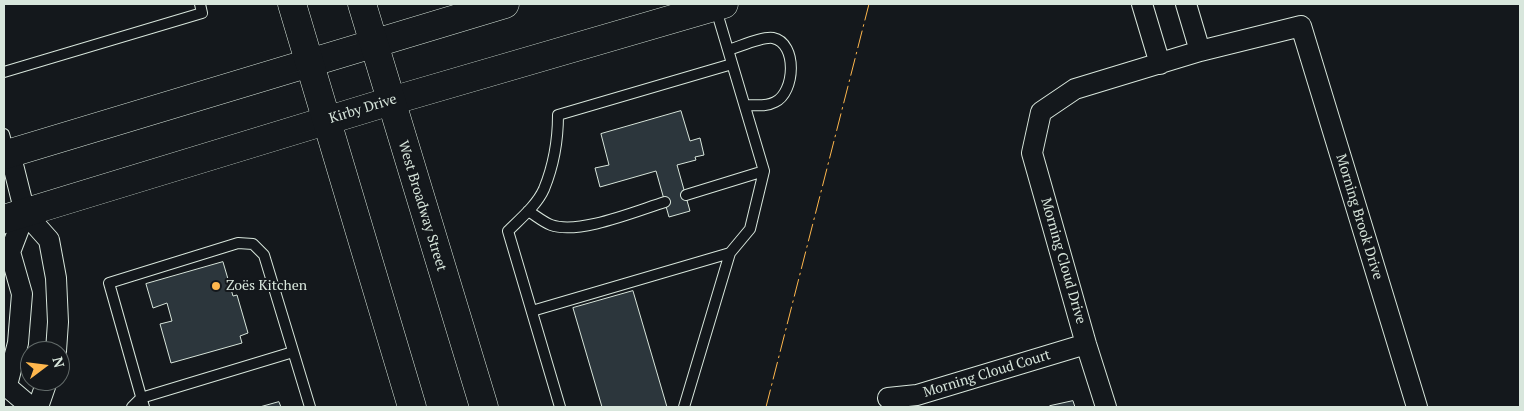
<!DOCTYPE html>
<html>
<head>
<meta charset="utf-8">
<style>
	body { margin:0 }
	#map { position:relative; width:1524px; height:411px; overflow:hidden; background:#14181c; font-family:"PT Serif",serif }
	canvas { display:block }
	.frame { position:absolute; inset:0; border:5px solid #d8e6dc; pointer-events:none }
	.north { position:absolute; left:20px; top:341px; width:50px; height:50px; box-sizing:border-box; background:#14181c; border:1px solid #626a69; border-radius:50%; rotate:75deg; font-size:14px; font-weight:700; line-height:20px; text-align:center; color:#d8e6dc }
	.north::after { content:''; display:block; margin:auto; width:18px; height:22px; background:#ffb74d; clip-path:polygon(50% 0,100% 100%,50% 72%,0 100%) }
</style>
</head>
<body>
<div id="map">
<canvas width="1524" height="411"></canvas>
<div class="frame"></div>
<div class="north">N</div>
</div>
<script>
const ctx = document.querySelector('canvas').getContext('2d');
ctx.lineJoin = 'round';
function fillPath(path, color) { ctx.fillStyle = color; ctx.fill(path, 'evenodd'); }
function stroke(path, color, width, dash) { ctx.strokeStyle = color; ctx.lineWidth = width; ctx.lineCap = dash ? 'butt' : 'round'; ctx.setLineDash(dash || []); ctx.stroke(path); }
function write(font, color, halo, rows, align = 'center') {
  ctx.font = font + ' "PT Serif",serif'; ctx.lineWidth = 4; ctx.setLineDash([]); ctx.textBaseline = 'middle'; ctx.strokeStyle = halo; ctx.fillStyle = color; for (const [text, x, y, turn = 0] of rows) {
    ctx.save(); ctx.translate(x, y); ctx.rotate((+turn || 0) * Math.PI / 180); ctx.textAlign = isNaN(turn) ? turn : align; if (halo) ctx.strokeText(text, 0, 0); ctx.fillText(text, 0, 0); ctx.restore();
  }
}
const building = new Path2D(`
	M681 111 690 141 700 138 704 155 695 157 696 160 677 165 690 211 669 217 656 171 600 187 595 168 609 165 601 134Z
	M223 262 233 296 237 295 248 333 240 336 242 343 171 363 160 324 172 321 167 303 153 308 146 284Z
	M633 291 667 407H602L573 308Z
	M1073 401 1075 407H1051L1050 406Z
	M279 402 281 407H260Z`);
const lane = new Path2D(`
	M728 50C739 47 763 36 773 38 798 43 795 93 775 102 766 107 755 105 745 105
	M4 72 202 13 200 4
	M4 134 9 152
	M686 195 764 171
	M528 211C535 215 543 222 551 225 579 235 636 211 665 202
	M532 311 730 253
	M132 407 141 398 293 352
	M144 407 109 283 238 243 253 244 264 255 310 407
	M560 407 508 231C520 219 537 205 544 189 553 167 558 139 558 115L732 64
	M684 407 730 253 750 229 764 171 715 6`);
const street = new Path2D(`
	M1142 4 1160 64
	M1186 4 1200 51
	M10 153 25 213 49 240 56 278 58 322 56 351
	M4 384 31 407
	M7 385 18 343 22 294 10 252 25 213
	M888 398 917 395 1086 344
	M38 407 47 381
	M1106 407 1086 344 1032 153 1041 112 1075 89 1200 51 1301 26 1417 407`);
const secondary = new Path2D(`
	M4 155 505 4
	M4 219 391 101 724 4`);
const primary = new Path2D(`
	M292 4 412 407
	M362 4 484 407`);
const power = new Path2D(`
	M766 407 869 4`);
const markers = [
	[216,286,5,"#ffb74d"]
];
const streetNames = [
	["Kirby Drive",363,109,-17],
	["West Broadway Street",422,206,73],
	["Morning Brook Drive",1359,217,73],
	["Morning Cloud Drive",1063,261,74],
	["Morning Cloud Court",987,374,-17]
];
const poiNames = [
	["Zoës Kitchen",226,286]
];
fillPath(building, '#2c363c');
stroke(building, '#d8e6dc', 1);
stroke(lane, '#d8e6dc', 12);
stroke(street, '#d8e6dc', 22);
stroke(secondary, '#d8e6dc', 29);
stroke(primary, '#d8e6dc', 29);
stroke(lane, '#14181c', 10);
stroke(street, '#14181c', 20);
stroke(secondary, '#14181c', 28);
stroke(primary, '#14181c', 28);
stroke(power, '#ffb74d', 1, [18, 4, 2.5, 4]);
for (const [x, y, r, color] of markers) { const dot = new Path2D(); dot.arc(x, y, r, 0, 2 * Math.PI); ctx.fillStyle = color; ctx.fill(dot); stroke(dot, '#14181c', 2); }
write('14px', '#d8e6dc', '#14181c', streetNames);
write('14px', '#d8e6dc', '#14181c', poiNames, 'left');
</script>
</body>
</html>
